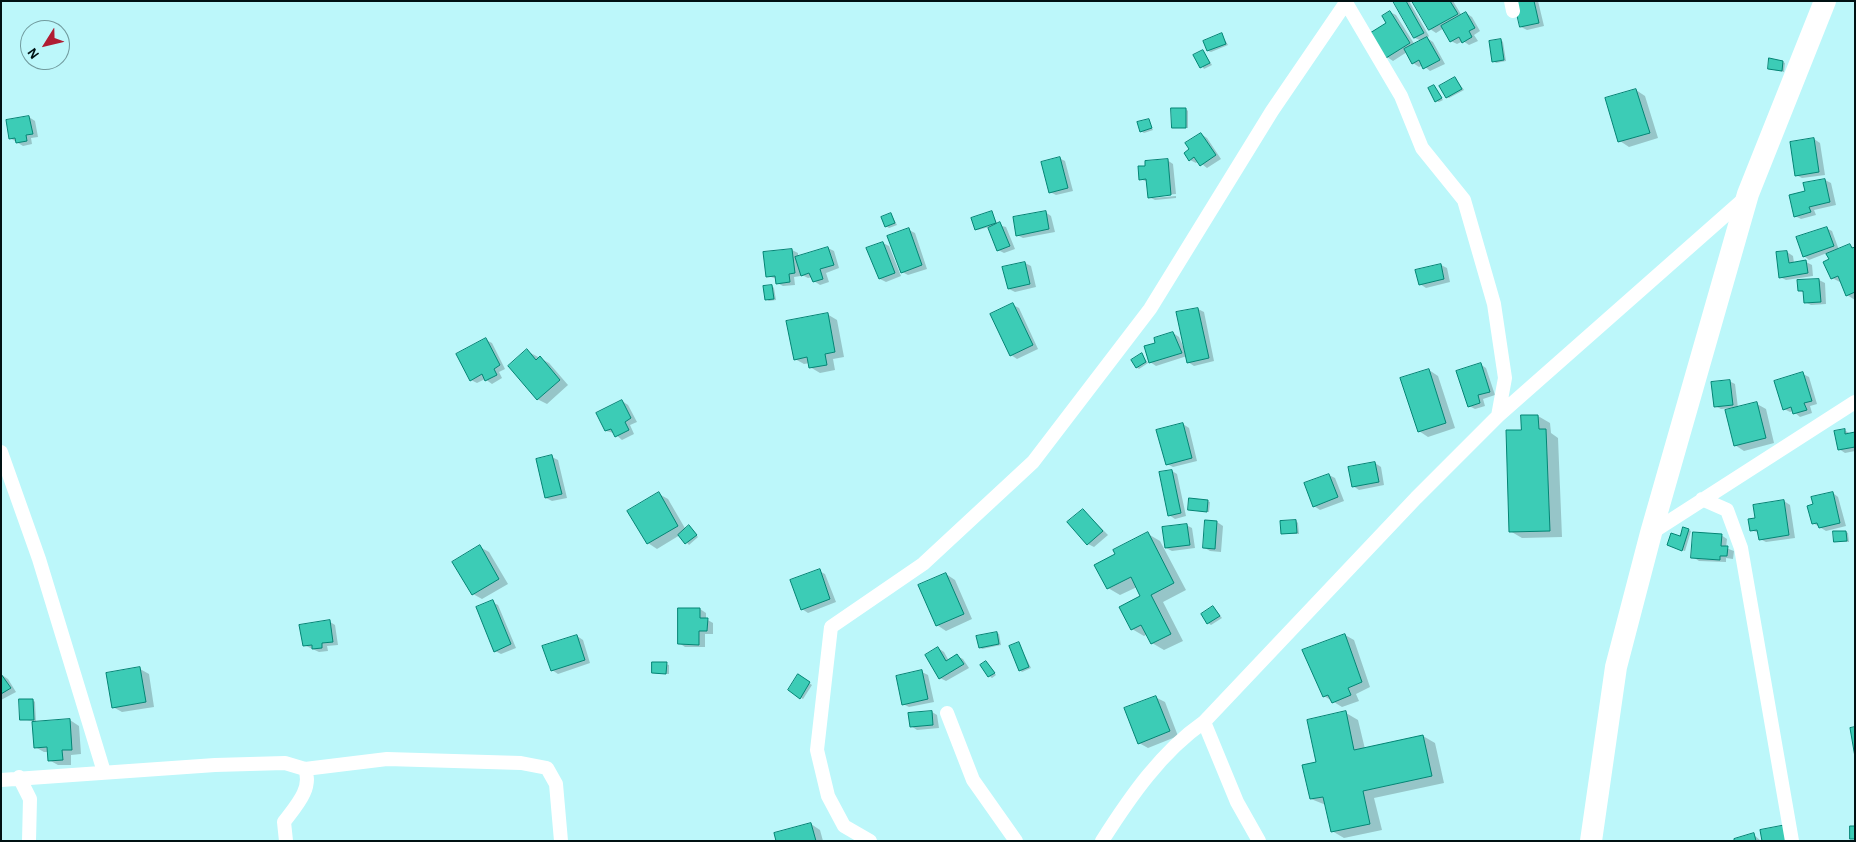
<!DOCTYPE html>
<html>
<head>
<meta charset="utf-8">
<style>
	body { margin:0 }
	#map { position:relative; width:1856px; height:842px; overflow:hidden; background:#bcf7fa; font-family:"Alegreya Sans",sans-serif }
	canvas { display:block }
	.frame { position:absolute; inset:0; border:2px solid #001113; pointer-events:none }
	.north { position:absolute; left:20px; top:20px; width:50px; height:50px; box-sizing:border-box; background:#bcf7fa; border:1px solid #719b9e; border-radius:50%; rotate:234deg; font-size:14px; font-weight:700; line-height:20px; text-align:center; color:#001113 }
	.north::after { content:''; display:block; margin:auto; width:18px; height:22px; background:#b01d33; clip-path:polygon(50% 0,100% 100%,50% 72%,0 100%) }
</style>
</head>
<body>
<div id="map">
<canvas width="1856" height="842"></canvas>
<div class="frame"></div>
<div class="north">N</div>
</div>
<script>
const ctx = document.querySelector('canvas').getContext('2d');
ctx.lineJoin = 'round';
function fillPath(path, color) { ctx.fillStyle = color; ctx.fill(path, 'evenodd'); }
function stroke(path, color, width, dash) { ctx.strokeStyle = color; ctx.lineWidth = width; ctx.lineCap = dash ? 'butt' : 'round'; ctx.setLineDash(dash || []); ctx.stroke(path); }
const shadow = new Path2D(`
	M1394 1H1409L1429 36 1427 38 1433 42 1445 64 1430 71 1423 65 1419 67 1413 63 1407 52 1393 61 1387 57 1390 12 1396 15 1415 45 1422 41 1415 38Z
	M1415 1H1453L1462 16 1466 13 1472 17 1480 31 1474 35 1478 41 1469 45 1463 41 1457 44 1451 41 1444 28 1436 33 1430 29Z
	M1516 1H1538L1544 26 1527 30 1521 27Z
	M1222 35 1228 45 1211 52 1208 51 1205 41Z
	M1501 40 1503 42 1506 61 1496 63 1494 61Z
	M1203 51 1212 65 1204 69 1195 55Z
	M1783 62 1785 63 1784 72 1769 69Z
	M1455 78 1464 90 1449 98 1447 97Z
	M1434 86 1443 100 1439 102 1436 101Z
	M1636 90 1645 96 1658 138 1629 147 1620 141Z
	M1186 109 1188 111V128L1173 127Z
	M29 117 35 121 38 137 31 138 32 144 23 146 10 138Z
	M1148 120 1153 130 1144 133 1141 131Z
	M1201 134 1207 138 1221 159 1207 168 1198 161 1196 163 1190 160 1191 150Z
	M1814 139 1820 143 1825 175 1802 178 1796 175Z
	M1059 158 1065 161 1073 191 1056 195 1050 192Z
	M1167 160 1173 164 1176 194 1153 196V198L1176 196V198L1155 200 1149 197 1148 182 1140 179Z
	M1825 180 1831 183 1836 205 1814 210 1816 215 1801 219 1795 216 1806 192Z
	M1045 212 1051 216 1055 232 1023 238 1017 235Z
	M992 213 998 225 1006 227 1015 249 1004 253 998 250 989 227 978 230 976 229Z
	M891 214 897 225 889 228 886 226Z
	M1826 228 1832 231 1839 250 1849 245 1855 248V300L1847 295 1842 283 1832 278 1830 260 1827 253 1809 260 1804 256Z
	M909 230 915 233 927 269 908 275 902 272Z
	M883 243 889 246 901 276 886 282 880 279Z
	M828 248 834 251 839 268 826 273 829 282 820 285 814 281 812 277 808 278 800 274 801 276 794 277 795 285 783 286 777 283V279L768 276 792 250 798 253V257Z
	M1787 252 1793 256 1794 263 1806 262 1812 265 1813 276 1786 280 1780 277Z
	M1025 263 1031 266 1036 287 1015 292 1009 289Z
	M1441 265 1447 268 1450 282 1426 288 1420 284Z
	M1819 280 1825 283 1826 304 1811 305 1805 302V293L1799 290Z
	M772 286 774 288 776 300 769 301 766 299Z
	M1013 305 1019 308 1038 349 1017 359 1011 355Z
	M1198 309 1204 312 1214 361 1194 366 1188 362 1187 356 1156 366 1150 362 1157 343 1173 333 1179 337 1185 351Z
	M827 314 837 320 844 357 833 359 835 370 820 373 810 367V363L804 364 795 359Z
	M486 340 492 343 505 369 499 372 502 378 492 384 485 379 477 383 471 380Z
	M527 351 549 363 568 385 547 404 537 399Z
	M1142 355 1148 363 1139 369 1136 367Z
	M1480 364 1486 368 1495 395 1483 399 1485 406 1475 409 1469 406Z
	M1429 370 1438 376 1455 428 1428 437 1419 431Z
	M1803 374 1809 377 1817 404 1810 406 1812 413 1800 417 1793 411 1790 412 1784 409Z
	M1729 381 1735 384 1738 408 1757 404 1766 409 1774 443 1744 451 1735 445 1732 408 1721 409 1715 406Z
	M622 401 628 405 637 422 630 425 634 434 622 440 614 433 606 431Z
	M1538 416 1550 423 1551 433 1558 438 1562 537 1522 538 1510 531Z
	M1183 424 1189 428 1197 461 1173 467 1167 464Z
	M1844 430 1851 434 1855 433V451L1845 453 1839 449Z
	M552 457 558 460 567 498 552 501 546 498Z
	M1375 463 1381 467 1384 485 1359 490 1353 486Z
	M1172 471 1177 474 1186 516 1175 519 1169 515Z
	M1329 475 1335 478 1344 501 1320 510 1314 506Z
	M1833 493 1838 497 1846 526 1826 531 1813 523Z
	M659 494 668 499 686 530 689 527 698 537 689 545 680 535 657 549 648 543Z
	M1207 501 1210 502 1209 512 1189 509Z
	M1784 501 1790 505 1795 538 1766 542 1760 539 1759 533 1751 530 1756 519Z
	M1083 510 1108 535 1094 547 1088 544Z
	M1296 521 1298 523 1299 534H1282Z
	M1217 522 1223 526 1221 552 1210 551 1205 548Z
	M1186 525 1192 528 1195 548 1172 551 1166 548Z
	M1689 530 1691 531 1685 551 1671 546Z
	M1846 532 1848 533 1849 542 1835 541Z
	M1148 534 1160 541 1186 590 1163 602 1183 641 1164 650 1152 643 1148 634 1144 636 1132 629 1142 597 1137 587 1120 595 1108 588 1117 554Z
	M1721 535 1727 539 1726 548 1734 551 1733 559 1726 558V562L1699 561 1693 557Z
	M480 547 489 552 508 584 482 599 473 594Z
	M819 571 825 574 836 602 808 613 802 609Z
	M946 574 955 580 972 619 946 631 937 625Z
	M492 602 498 605 516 648 501 654 495 651Z
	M1214 608 1222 618 1211 625 1208 623Z
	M700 609 706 613V619L713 623V634H705V647H685L679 643Z
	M330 622 335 625 338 645 327 646 328 651 319 652 304 645Z
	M997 633 999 634 1001 645 982 649 980 647Z
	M1345 635 1354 640 1370 687 1356 694 1359 701 1342 707 1324 696Z
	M577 636 583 640 590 663 558 674 552 670Z
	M1019 644 1031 668 1022 672 1020 670Z
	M938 648 944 652 949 661 957 656 963 659 969 668 946 681 940 678Z
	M986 662 996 675 992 678 989 676Z
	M666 664 669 665V674L653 673Z
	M140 669 149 674 154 707 122 712 113 707Z
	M922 672 928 675 934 702 909 707 903 704Z
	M2 675 8 679 16 692 1 700Z
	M798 676 812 685 803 699 789 690Z
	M1155 697 1165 702 1178 736 1148 748 1139 743Z
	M33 700 35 702 36 723 70 720 79 726 81 754 71 755V765H58L49 760V752H44L35 747 33 721 21 719Z
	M932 712 937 715 939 728 917 730 911 726Z
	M1346 713 1358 720 1365 749 1423 736 1435 743 1444 783 1374 798 1382 830 1344 838 1332 831 1326 805 1311 799Z
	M811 824 820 830 823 841H778Z
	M1754 835 1761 841H1736Z`);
const building = new Path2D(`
	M1393 1H1406L1424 33 1414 38Z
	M1412 1H1450L1458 14 1429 30Z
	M1514 1H1534L1539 23 1520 27Z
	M1390 11 1410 43 1386 58 1370 33 1386 23 1382 16Z
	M1466 12 1475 28 1469 31 1472 37 1462 43 1459 37 1450 42 1441 26Z
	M1222 33 1226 44 1207 51 1203 41Z
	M1427 37 1440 60 1423 69 1419 60 1412 64 1404 49Z
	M1501 39 1504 60 1492 62 1489 41Z
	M1203 50 1210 63 1200 68 1193 55Z
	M1769 58 1783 61 1782 71 1768 69Z
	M1455 77 1462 89 1446 98 1439 86Z
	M1434 85 1442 98 1435 102 1428 88Z
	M1636 89 1650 133 1618 142 1605 98Z
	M1171 108H1186V128H1172Z
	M29 116 33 134 26 135 27 141 16 143 15 138 9 139 6 120Z
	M1149 119 1152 128 1140 132 1137 122Z
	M1201 133 1216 155 1200 166 1194 157 1189 161 1184 153 1189 149 1185 143Z
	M1814 138 1819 172 1795 176 1790 142Z
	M1060 157 1068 188 1049 193 1041 162Z
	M1168 159 1171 195 1148 198 1146 179 1139 180 1138 166H1145V161Z
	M1825 179 1830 202 1809 207 1811 212 1794 217 1789 195 1805 191 1803 183Z
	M992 211 996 223 975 230 971 218Z
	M1046 211 1049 229 1016 236 1013 217Z
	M891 213 895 223 885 227 881 217Z
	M1000 222 1010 246 997 251 988 228Z
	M1827 227 1834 246 1803 257 1796 237Z
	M909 228 922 265 901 273 887 236Z
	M883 242 895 273 879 279 866 248Z
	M1850 244 1852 248 1855 247V292L1846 296 1838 276 1831 279 1823 262 1829 259 1826 254Z
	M828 247 834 265 820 269 823 279 813 282 809 273 801 276 795 257Z
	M792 249 795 273 789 274 790 282 776 284 775 276 766 277 763 252Z
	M1787 251 1789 263 1806 260 1808 273 1779 278 1776 252Z
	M1025 262 1030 284 1008 289 1002 267Z
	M1441 264 1444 279 1419 285 1415 270Z
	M1819 279 1821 302 1804 303 1803 291H1798L1797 280Z
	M772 285 774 299 765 300 763 286Z
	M1013 303 1033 345 1010 356 990 314Z
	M1198 308 1209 358 1187 363 1176 312Z
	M828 313 835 352 825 354 827 365 809 368 807 357 794 360 786 321Z
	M1173 332 1182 353 1149 363 1144 346 1155 343 1154 338Z
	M486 338 500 365 494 369 497 375 485 381 482 374 470 381 456 354Z
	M527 349 536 360 540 356 560 380 537 400 508 366Z
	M1142 353 1146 362 1136 368 1131 360Z
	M1481 363 1490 392 1478 395 1480 403 1468 407 1456 371Z
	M1429 369 1446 423 1418 432 1400 378Z
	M1803 372 1812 401 1804 403 1807 410 1793 414 1791 407 1783 410 1774 381Z
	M1730 380 1733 405 1714 407 1711 382Z
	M622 400 631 418 625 422 629 430 615 437 611 429 605 431 596 413Z
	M1757 402 1766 438 1734 446 1725 410Z
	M1521 415H1538L1539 429H1546L1550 531 1509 532 1506 430H1521Z
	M1183 423 1192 458 1166 465 1156 430Z
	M1845 429V434L1855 432V447L1838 450 1834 431Z
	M552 455 562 494 545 498 536 459Z
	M1375 462 1379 482 1352 487 1348 467Z
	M1172 470 1181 513 1168 516 1159 472Z
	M1329 474 1338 497 1313 507 1304 483Z
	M659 492 678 526 647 544 627 511Z
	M1833 492 1840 523 1819 528 1817 523 1812 524 1807 506 1813 504 1811 497Z
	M1189 498 1208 500 1207 512 1188 510Z
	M1784 500 1789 535 1759 540 1757 530 1750 531 1748 519 1755 518 1753 505Z
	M1083 509 1103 531 1087 545 1067 522Z
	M1205 520 1217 521 1215 549 1203 548Z
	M1296 520 1297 533 1281 534 1280 521Z
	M1187 524 1190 545 1165 548 1162 527Z
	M689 525 697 535 685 544 678 535Z
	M1683 527 1689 529 1682 551 1667 545 1671 533 1680 536Z
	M1833 531H1846L1847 541 1834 542Z
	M1148 532 1174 583 1151 595 1171 634 1151 644 1141 625 1131 630 1119 607 1140 596 1131 577 1107 589 1094 565 1115 554 1113 550Z
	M1693 532 1722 534 1721 546H1728L1727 556H1720V560L1691 558Z
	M480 545 499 579 472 595 452 562Z
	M820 569 830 599 801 610 790 580Z
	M946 573 964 614 936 626 918 585Z
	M493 600 511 644 494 652 476 607Z
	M1213 606 1220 616 1207 624 1201 614Z
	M678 608H700V618H708L707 631H699V645L678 644Z
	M330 620 333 642 322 643V648L312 649V645L303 646 299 625Z
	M997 632 999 644 979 648 976 636Z
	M1345 634 1362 682 1348 688 1351 695 1332 703 1328 695 1323 697 1302 650Z
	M577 635 585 660 551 671 542 646Z
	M1019 642 1029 667 1019 671 1009 646Z
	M938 647 946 661 957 654 964 664 939 679 925 655Z
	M986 661 995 673 988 677 980 665Z
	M652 662H667L666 674 652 673Z
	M140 667 146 702 112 708 106 673Z
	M922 670 928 699 902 705 896 676Z
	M1 674 11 688 1 694Z
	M798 674 810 682 800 699 788 690Z
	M1156 696 1170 731 1138 744 1124 708Z
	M19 699H33L34 720H20Z
	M932 711 933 725 910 727 908 713Z
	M1346 711 1354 750 1423 735 1432 776 1363 791 1370 824 1331 832 1323 797 1310 799 1302 765 1316 762 1307 720Z
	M70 719 72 750H62L63 760 48 761 47 747 34 748 32 722Z
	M1855 727V757L1850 728Z
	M811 823 816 841H776L774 833Z
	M1786 825 1789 841H1762L1760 830Z
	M1850 826H1855V839H1850Z
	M1754 833 1756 841H1734V839Z`);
const minor = new Path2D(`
	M1345 1 1401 96 1422 148 1464 200 1494 304 1505 378 1498 416
	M1511 1 1513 11
	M1 452 39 559 104 772
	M1702 499 1727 510 1741 548 1792 841
	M1651 533 1855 402
	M947 713 973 780 1016 841
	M1204 722 1237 802 1259 841
	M19 777 30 799 29 841
	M1 780 215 765 285 763 305 769 387 759 521 763 547 768 556 784 561 841
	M286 841 284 822C295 807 313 789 305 769
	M870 841 844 826 828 796 817 750 831 627 923 564 1033 462 1150 309 1272 111 1347 1
	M1102 841C1130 797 1161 752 1204 722L1416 498 1498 416 1745 198`);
const primary = new Path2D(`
	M1591 841 1616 667 1651 533 1748 194 1825 1`);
fillPath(shadow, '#0003');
fillPath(building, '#3cccb6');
stroke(building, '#038474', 1);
stroke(minor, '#fff', 14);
stroke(primary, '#fff', 22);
</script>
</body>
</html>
